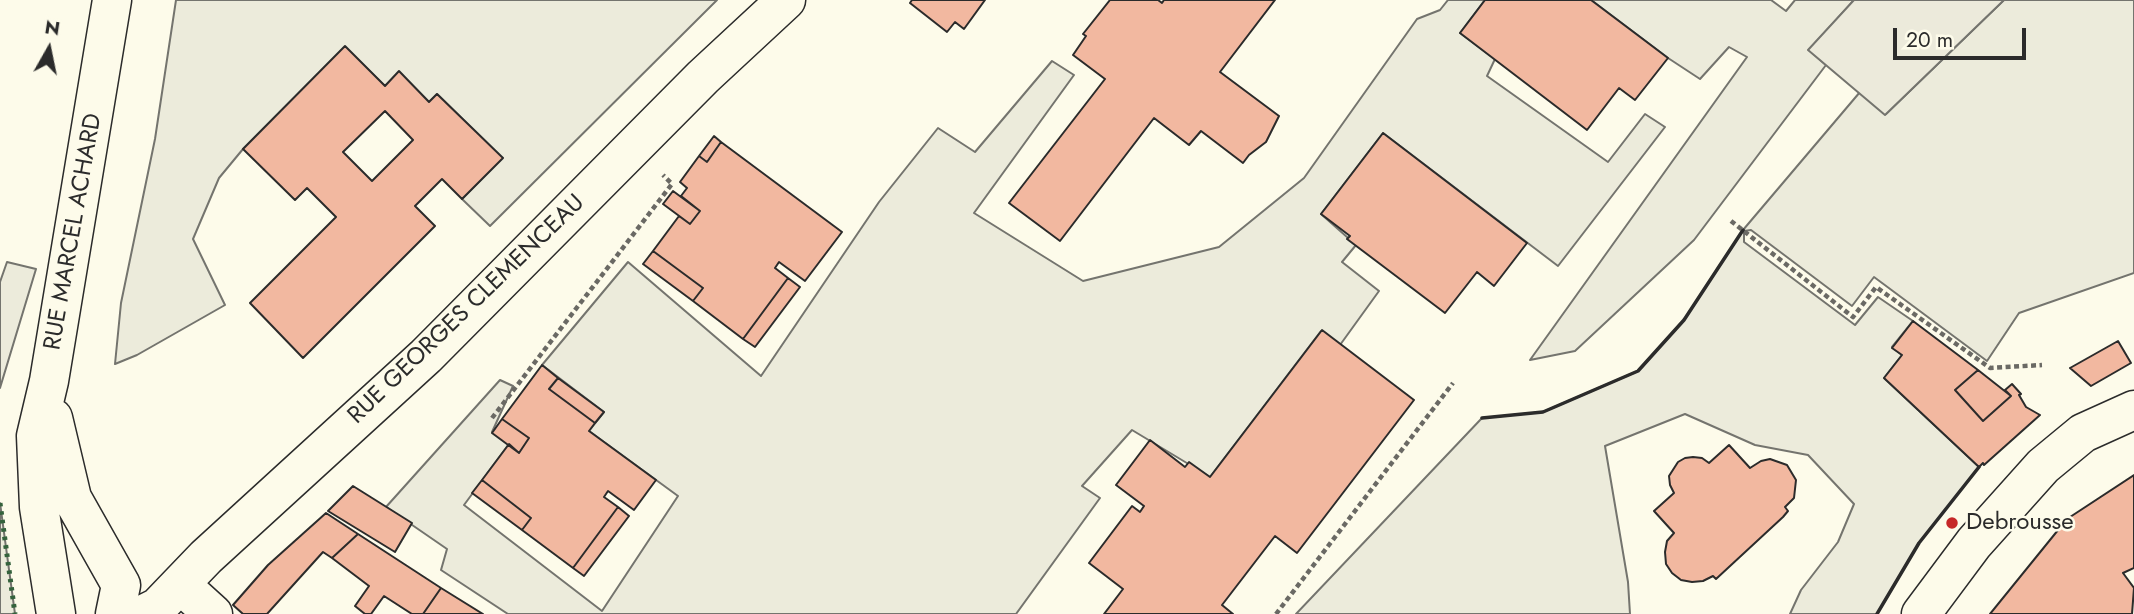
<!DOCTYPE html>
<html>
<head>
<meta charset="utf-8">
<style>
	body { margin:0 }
	#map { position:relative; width:2134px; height:614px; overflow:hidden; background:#fdfbea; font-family:Jost,sans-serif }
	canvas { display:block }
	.north { position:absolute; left:14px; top:14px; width:70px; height:70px; -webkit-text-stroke:5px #fdfbea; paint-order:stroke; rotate:9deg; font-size:19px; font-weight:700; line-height:28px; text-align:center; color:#2b2b2b }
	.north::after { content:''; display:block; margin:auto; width:24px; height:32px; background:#2b2b2b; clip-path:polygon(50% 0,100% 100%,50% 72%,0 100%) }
	.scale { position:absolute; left:1893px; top:28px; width:133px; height:32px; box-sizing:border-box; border:4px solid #2b2b2b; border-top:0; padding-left:9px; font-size:21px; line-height:24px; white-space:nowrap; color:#2b2b2b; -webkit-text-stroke:5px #fdfbea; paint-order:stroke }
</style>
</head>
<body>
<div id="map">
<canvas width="2134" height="614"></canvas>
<div class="north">N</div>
<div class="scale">20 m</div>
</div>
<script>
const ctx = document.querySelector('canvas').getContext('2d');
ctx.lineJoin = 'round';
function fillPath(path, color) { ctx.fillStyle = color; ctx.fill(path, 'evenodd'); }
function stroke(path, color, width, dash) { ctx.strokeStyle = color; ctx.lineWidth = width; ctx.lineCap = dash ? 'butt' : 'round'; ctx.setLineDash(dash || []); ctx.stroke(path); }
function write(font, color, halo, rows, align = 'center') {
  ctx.font = font + ' Jost,sans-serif'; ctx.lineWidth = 5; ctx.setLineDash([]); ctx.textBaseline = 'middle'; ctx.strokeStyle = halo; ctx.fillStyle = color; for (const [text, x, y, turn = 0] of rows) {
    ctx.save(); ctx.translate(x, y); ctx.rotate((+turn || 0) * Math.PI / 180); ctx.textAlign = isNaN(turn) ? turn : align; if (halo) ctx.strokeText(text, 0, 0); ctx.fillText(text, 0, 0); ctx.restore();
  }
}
const green = new Path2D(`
	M176 0H717L490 226 462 199 502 158 437 94 429 102 399 72 385 86 345 47 243 149 219 178 193 239 225 305 137 355 115 364 121 303 155 139Z
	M1448 0H1485L1460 33 1495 59 1487 76 1608 162 1645 114 1665 127 1558 266 1383 133 1321 214 1356 245 1342 262 1379 291 1340 345 1321 331 1210 477 1132 430 1082 486 1100 498 1016 614H508L441 570 447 549 386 507 500 380 513 386 492 432 509 444 464 505 602 611 678 496 589 431 604 412 542 365 628 262 761 376 879 202 938 128 975 152 1052 61 1074 75 974 213 1083 281 1219 247 1304 178 1417 19 1440 10Z
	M1591 0H1771L1786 11 1795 0H1854L1809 50 1826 65 1694 240 1575 351 1530 360 1747 57 1729 47 1700 79 1668 58Z
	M2004 0H2134V273L2019 313 1987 361 1874 277 1852 306 1751 230 1744 231V242L1855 325 1878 297 1913 321 1892 347 1902 355 1884 378 1979 467 1919 543 1877 614H1790L1801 590 1838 542 1854 504 1808 455 1755 445 1685 414 1605 446 1628 582 1630 614H1296L1482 418 1543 412 1638 371 1684 320 1743 230 1860 92 1886 114Z
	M7 262 36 269 0 388V282Z
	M0 503 15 614H0Z`);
const parking = new Path2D(`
	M1854 0H2004L1885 115 1808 50Z`);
const building = new Path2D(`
	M912 0H985L964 29 955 22 947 32 910 3Z
	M1110 0H1158L1162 3 1164 0H1275L1220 72 1279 116 1266 142 1249 155 1243 163 1201 131 1189 145 1154 118 1060 241 1009 203 1105 79 1073 55 1086 36 1083 34Z
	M1485 0H1591L1668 58 1635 100 1619 88 1587 130 1460 33Z
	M345 46 385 86 399 71 429 102 437 94 503 158 462 199 442 179 415 206 435 226 303 358 250 303 336 217 307 188 295 200 243 149ZM385 111 413 140 372 181 343 152Z
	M1383 133 1527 243 1494 286 1477 272 1445 313 1347 239 1350 236 1321 214Z
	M714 136 721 142 707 162 699 156Z
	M721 142 842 232 805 281 779 262 775 268 788 278 743 339 693 301 703 288 653 251 679 216 690 224 700 211 681 196 687 188 680 182 699 156 707 162Z
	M673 191 700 211 690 224 663 204Z
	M653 251 703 288 693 301 643 264Z
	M788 278 800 287 755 347 743 339Z
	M1913 321 1978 370 1955 390 1983 421 2011 396 2005 390 2012 384 2021 394 2019 395 2026 407 2040 415 1984 465 1983 463 1979 467 1884 378 1902 355 1892 348Z
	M1322 330 1414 400 1297 553 1275 536 1222 605 1233 614H1104L1123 589 1089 563 1132 506 1140 512 1144 506 1116 485 1150 440 1185 467 1189 462 1210 477Z
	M2118 341 2131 363 2091 386 2070 368Z
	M542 365 558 378 549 389 595 423 589 431 656 480 634 510 608 491 604 497 618 507 573 568 522 530 531 518 482 480 509 444 519 453 529 438 502 419Z
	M1978 370 2011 396 1983 421 1955 390Z
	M558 378 604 412 595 423 549 389Z
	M502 419 529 438 519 453 492 433Z
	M1729 445 1750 468 1761 461 1770 459 1787 465 1796 480 1794 498 1785 507 1788 511 1783 517 1716 579 1713 576 1703 581 1692 582 1681 580 1672 573 1666 564 1665 552 1667 541 1674 533 1654 511 1674 493 1670 485 1669 476 1678 462 1685 458 1693 457 1702 458 1709 463Z
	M2134 475V568L2123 573 2134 588 2132 614H1990L2067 519Z
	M482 480 531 518 522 530 472 493Z
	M353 486 412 523 395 552 328 511Z
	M618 507 629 516 584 576 573 568Z
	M326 513 358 534 332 558 323 552 267 614H243L233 605 268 565Z
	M358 534 441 588 423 614H412L384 596 371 614H365L355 606 369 586 332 558Z
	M441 588 483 614H423Z`);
const path = new Path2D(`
	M1731 221 1853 317 1876 287 1990 368 2042 365
	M492 418 672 184 663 175
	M1276 614 1453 383`);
const minor = new Path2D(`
	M53 418 72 498 121 585 115 614
	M180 584 213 614
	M56 614 39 507 36 436 49 381 112 0
	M144 614 158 607 206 557 426 356 703 77 786 0`);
const major = new Path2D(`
	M1921 614 1974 543 2043 466 2083 433 2134 410`);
const hedge = new Path2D(`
	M0 503 15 614`);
const wall = new Path2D(`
	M1482 418 1543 412 1638 371 1684 320 1743 230
	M1877 614 1919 543 1979 467`);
const markers = [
	[1952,523,7,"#c62828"]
];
const streetNames = [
	["RUE MARCEL ACHARD",74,232,-80],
	["RUE GEORGES CLEMENCEAU",467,310,-44]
];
const poiNames = [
	["Debrousse",1966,523]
];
fillPath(green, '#ecebdb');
stroke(green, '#74746e', 2);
fillPath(parking, '#eceadb');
stroke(parking, '#74746e', 2);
fillPath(building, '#f2b8a0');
stroke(building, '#2b2b2b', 2);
stroke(minor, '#2b2b2b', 41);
stroke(major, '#2b2b2b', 41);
stroke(path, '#6a6964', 4.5, [5, 3.5]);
stroke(minor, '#fdfbea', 38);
stroke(major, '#fdfbea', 38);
stroke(hedge, '#34623c', 5, [3.5, 5]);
stroke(wall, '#2b2b2b', 3.5);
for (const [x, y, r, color] of markers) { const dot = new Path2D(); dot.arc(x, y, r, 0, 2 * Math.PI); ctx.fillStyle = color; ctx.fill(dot); stroke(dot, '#fdfbea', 2.5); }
write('24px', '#2b2b2b', '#fdfbea', streetNames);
write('24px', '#2b2b2b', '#fdfbea', poiNames, 'left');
</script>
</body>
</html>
